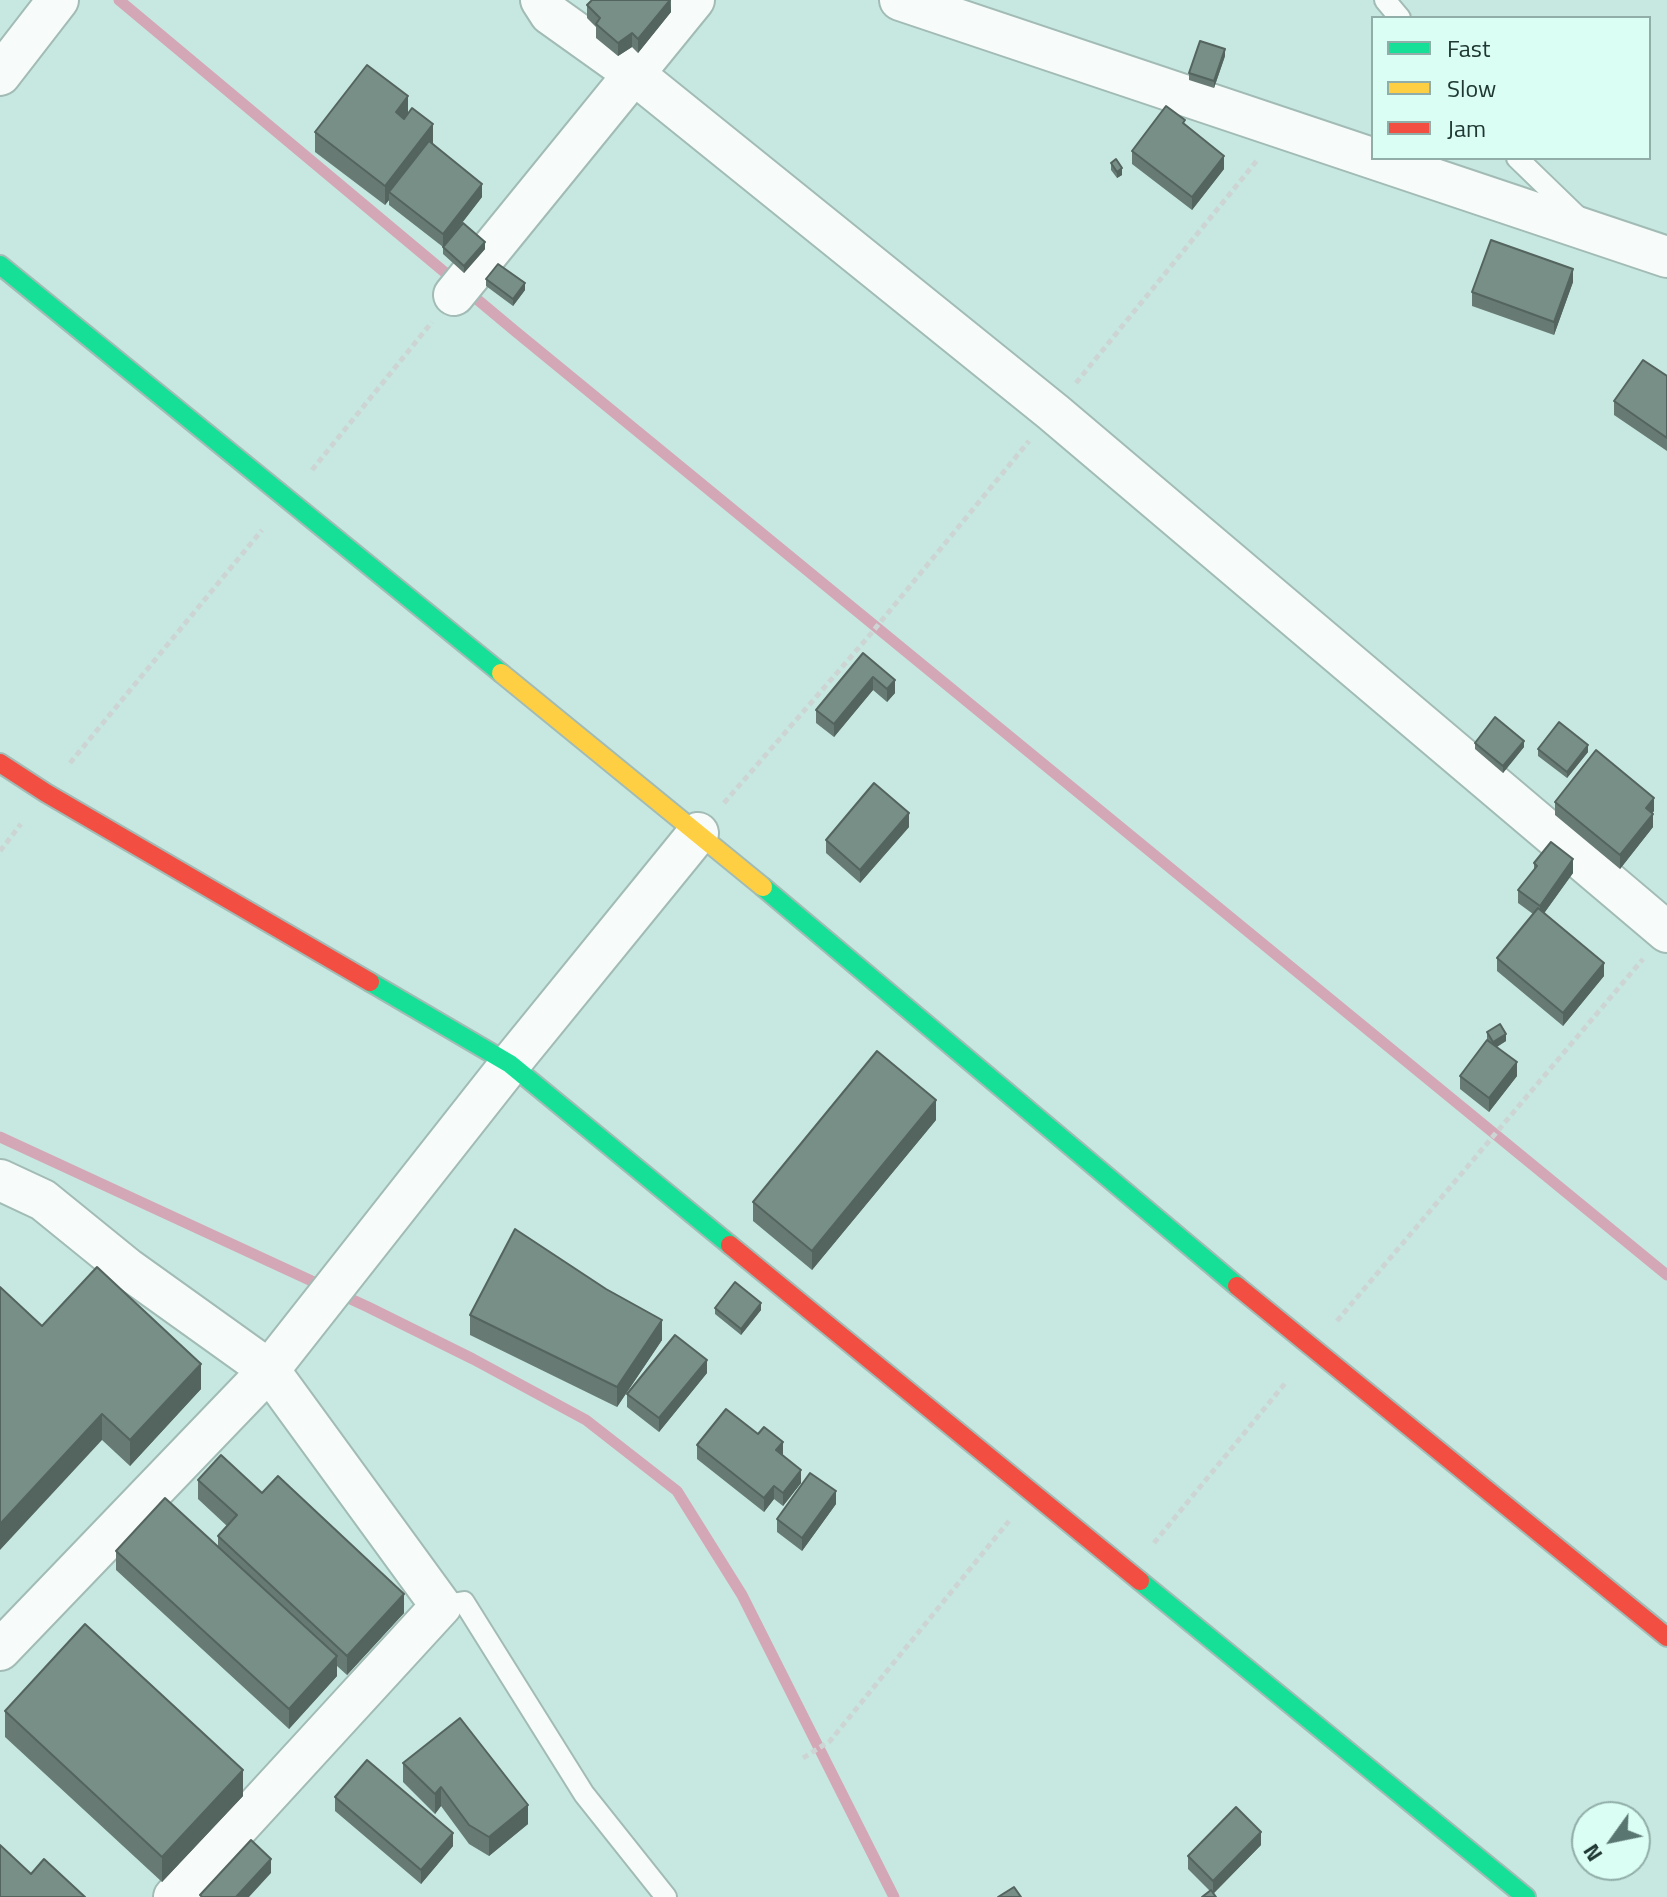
<!DOCTYPE html>
<html>
<head>
<meta charset="utf-8">
<style>
	body { margin:0 }
	#map { position:relative; width:1667px; height:1897px; overflow:hidden; background:#c7e8e0; font-family:"Titillium Web",sans-serif }
	canvas { display:block }
	.legend { position:absolute; left:1371px; top:16px; width:280px; height:144px; box-sizing:border-box; background:#dafdf4; border:2px solid #90aea7; margin:0; padding:10px 14px; list-style:none; font-size:24px; color:#203833 }
	.legend li { display:flex; align-items:center; gap:16px; height:40px }
	.legend b { width:40px; border:2px solid #90aea7 }
	.north { position:absolute; left:1571px; top:1801px; width:80px; height:80px; box-sizing:border-box; background:#dafdf4; border:2px solid #90aea7; border-radius:50%; rotate:237deg; font-size:22px; font-weight:700; line-height:32px; text-align:center; color:#203833 }
	.north::after { content:''; display:block; margin:auto; width:28px; height:36px; background:#5a7670; clip-path:polygon(50% 0,100% 100%,50% 72%,0 100%) }
</style>
</head>
<body>
<div id="map">
<canvas width="1667" height="1897"></canvas>
<ul class="legend">
<li><b style="height:10px;background:#16e098"></b>Fast</li>
<li><b style="height:10px;background:#ffcf43"></b>Slow</li>
<li><b style="height:10px;background:#f24e42"></b>Jam</li>
</ul>
<div class="north">N</div>
</div>
<script>
const ctx = document.querySelector('canvas').getContext('2d');
ctx.lineJoin = 'round';
function stroke(path, color, width, dash) { ctx.strokeStyle = color; ctx.lineWidth = width; ctx.lineCap = dash ? 'butt' : 'round'; ctx.setLineDash(dash || []); ctx.stroke(path); }
function fillPath(path, color) { ctx.fillStyle = color; ctx.fill(path, 'evenodd'); }
const stream = new Path2D(`
	M119 0 515 331 1667 1275
	M0 1137 368 1307 473 1359 586 1420 677 1491 742 1595 894 1897`);
const path = new Path2D(`
	M1076 383 1259 158
	M312 470 432 322
	M70 763 262 530
	M724 803 869 636 1029 441
	M0 851 21 824
	M1337 1321 1643 959
	M1154 1543 1287 1381
	M803 1758 830 1741 1009 1521`);
const lane = new Path2D(`
	M1385 0 1400 18
	M1517 158 1580 219
	M441 1606 464 1602 584 1794 666 1897`);
const street = new Path2D(`
	M541 0 550 14 634 74 1053 412 1667 932
	M900 0 1667 257
	M0 75 58 0
	M454 295 694 0
	M0 1180 43 1200 128 1269 269 1370 441 1606 174 1897
	M0 1650 269 1370 510 1064 698 833`);
const fast = new Path2D(`
	M0 265 501 673
	M763 887 1237 1286
	M370 982 510 1064 730 1245
	M1140 1581 1526 1897`);
const slow = new Path2D(`
	M501 673 763 887`);
const jam = new Path2D(`
	M0 763 46 793 370 982
	M730 1245 1140 1581
	M1237 1286 1667 1637`);
const wall = new Path2D(`
	M671 0V12L638 53 632 47 618 56 596 38V27L587 18V5Z
	M1225 56 1214 88 1189 80V73Z
	M408 114 432 144 482 197 449 240 485 249 464 273 443 254V247L389 205V200L385 205 315 152V132Z
	M1185 125 1224 169 1192 210 1132 164V151Z
	M1111 163 1122 175 1117 178 1111 170Z
	M486 279 525 290 513 306 486 286Z
	M1573 282 1554 335 1472 306V292Z
	M1667 376V451L1614 415V401Z
	M863 653 895 693 887 702 873 690 834 737 816 723V710Z
	M1475 743 1524 747 1503 773 1475 749Z
	M1538 749 1588 752 1567 778 1538 756Z
	M1555 802 1654 811 1652 813 1653 827 1620 869 1555 815Z
	M909 827 860 883 826 853V840Z
	M1534 863 1573 873 1544 913 1604 976 1563 1026 1497 971V958L1533 914 1518 903V890L1534 870Z
	M1487 1032 1506 1041 1497 1047 1517 1076 1489 1112 1460 1089V1076L1487 1040Z
	M936 1120 812 1270 753 1221V1202Z
	M715 1308 761 1310 741 1335 715 1314Z
	M470 1315 662 1340 617 1407 470 1335Z
	M42 1326 201 1389 130 1466 102 1440Z
	M707 1373 659 1432 627 1407V1394Z
	M697 1445 783 1455 801 1483 783 1506 774 1499 764 1512 697 1459Z
	M198 1480 262 1493 404 1613 347 1675 337 1666V1676L289 1729 116 1570V1551L218 1546V1536L227 1526 198 1499Z
	M836 1504 802 1551 777 1532V1519Z
	M5 1711 243 1796 162 1882 5 1737Z
	M403 1763 528 1824 489 1856 469 1844 441 1806 435 1814 403 1782Z
	M335 1797 453 1846 421 1884 335 1811Z
	M1261 1845 1213 1894 1188 1869V1856Z`);
const shadedWall = new Path2D(`
	M670 0 671 12 638 53V39Z
	M632 33V47L618 56V43Z
	M1225 49V56L1214 88V81Z
	M408 96V115L396 131V112Z
	M433 124V143L389 192V200L385 205V186Z
	M1224 156V169L1192 210V197Z
	M1122 168V175L1117 178V172Z
	M482 184V197L443 247V234Z
	M485 242V249L464 273V266Z
	M1573 269V282L1554 335V322Z
	M525 283V290L513 306V299Z
	M873 677V690L834 737V724Z
	M895 680V693L887 702V689Z
	M1524 741V747L1503 773V766Z
	M1588 745V752L1567 778V772Z
	M1654 798V811L1646 821V808Z
	M909 813V827L860 883V870Z
	M1653 814V827L1620 869V855Z
	M1573 859V873L1540 919V906Z
	M1604 963V976L1563 1026V1013Z
	M1506 1034V1041L1493 1049V1042Z
	M1517 1062V1076L1489 1112V1098Z
	M936 1100V1120L812 1270V1251Z
	M761 1303V1310L741 1335V1329Z
	M662 1320V1340L617 1407V1387Z
	M707 1360V1373L659 1432V1418Z
	M201 1364V1389L130 1466V1440Z
	M102 1414V1440L0 1550V1524Z
	M783 1442V1455L776 1450Z
	M801 1470V1483L783 1506V1493Z
	M774 1486V1499L764 1512V1498Z
	M836 1491V1504L802 1551V1538Z
	M404 1594V1613L347 1675V1656Z
	M337 1656V1676L289 1729V1709Z
	M243 1770V1796L162 1882V1857Z
	M441 1787V1806L435 1814V1794Z
	M528 1805V1824L489 1856V1837Z
	M1261 1832V1845L1213 1894V1881Z
	M453 1833V1846L421 1884V1870Z
	M271 1859V1873L249 1897H236Z`);
const building = new Path2D(`
	M592 0H670L638 39 632 33 618 43 596 24 600 18 587 5Z
	M1200 41 1225 49 1214 81 1189 73Z
	M367 65 408 96 396 112 404 119 412 108 433 124 385 186 315 132Z
	M1166 106 1185 120 1183 123 1224 156 1192 197 1132 151Z
	M429 141 482 184 443 234 389 192Z
	M1116 159 1122 168 1117 172 1111 163Z
	M463 223 485 242 464 266 443 247Z
	M1491 240 1573 269 1554 322 1472 292Z
	M498 264 525 283 513 299 486 279Z
	M1643 360 1667 376V438L1614 401Z
	M863 653 895 680 887 689 873 677 834 724 816 710Z
	M1495 717 1524 741 1503 766 1475 743Z
	M1559 722 1588 745 1567 772 1538 749Z
	M1596 750 1654 798 1646 808 1653 814 1620 855 1555 802Z
	M874 783 909 813 860 870 826 840Z
	M1551 842 1573 859 1540 906 1518 890 1537 866 1534 863Z
	M1538 908 1604 963 1563 1013 1497 958Z
	M1500 1024 1506 1034 1493 1042 1487 1032Z
	M1487 1040 1517 1062 1489 1098 1460 1076Z
	M877 1051 936 1100 812 1251 753 1202Z
	M515 1229 606 1289 662 1320 617 1387 470 1315Z
	M97 1267 201 1364 130 1440 102 1414 0 1524V1287L42 1326Z
	M735 1282 761 1303 741 1329 715 1308Z
	M675 1335 707 1360 659 1418 627 1394Z
	M726 1409 758 1434 764 1427 783 1442 776 1450 801 1470 783 1493 774 1486 764 1498 697 1445Z
	M221 1455 262 1493 278 1476 404 1594 347 1656 218 1536 237 1515 198 1480Z
	M810 1473 836 1491 802 1538 777 1519Z
	M165 1498 337 1656 289 1709 116 1551Z
	M85 1624 243 1770 162 1857 5 1711Z
	M460 1718 528 1805 489 1837 469 1825 441 1787 435 1794 403 1763Z
	M367 1760 453 1833 421 1870 335 1797Z
	M1236 1807 1261 1832 1213 1881 1188 1856Z
	M251 1840 271 1859 236 1897H202L200 1895Z
	M0 1845 31 1874 44 1859 85 1897H0Z
	M1014 1887 1021 1897H998Z
	M1211 1890 1216 1897H1202Z`);
stroke(stream, '#d4a7b6', 11);
stroke(lane, '#a2bbb5', 24);
stroke(street, '#a2bbb5', 44);
stroke(fast, '#a2bbb5', 22);
stroke(slow, '#a2bbb5', 22);
stroke(jam, '#a2bbb5', 22);
stroke(path, '#ccd5d3', 5, [6, 4]);
stroke(lane, '#f7fcfa', 20);
stroke(street, '#f7fcfa', 40);
stroke(fast, '#16e098', 18);
stroke(slow, '#ffcf43', 18);
stroke(jam, '#f24e42', 18);
fillPath(wall, '#677b74');
fillPath(shadedWall, '#54645e');
fillPath(building, '#788f87');
stroke(building, '#54645e', 2);
</script>
</body>
</html>
